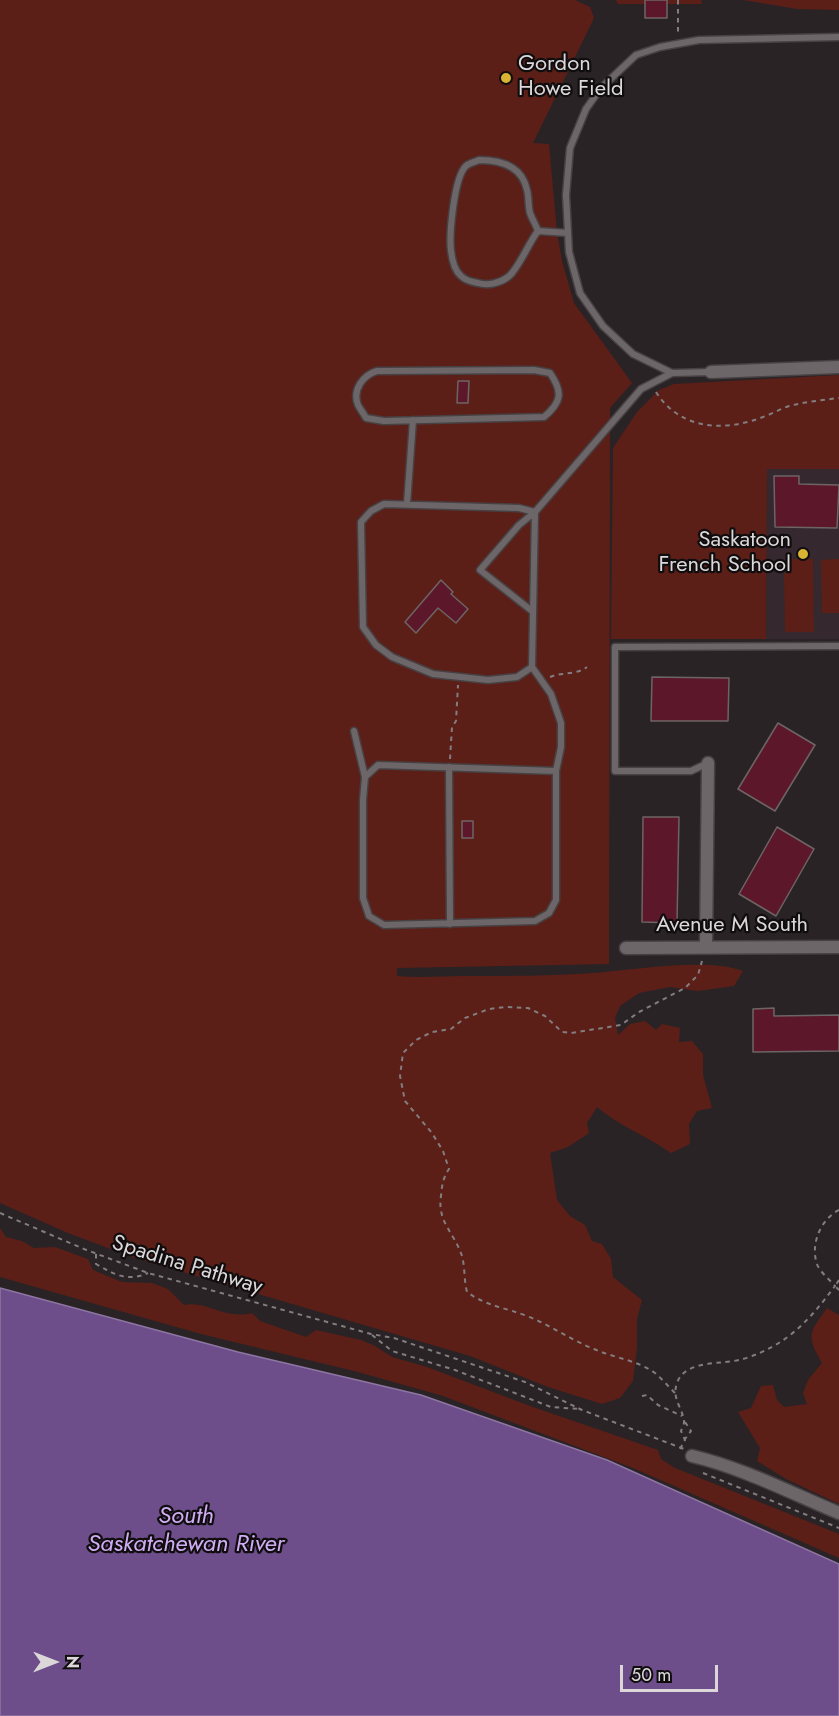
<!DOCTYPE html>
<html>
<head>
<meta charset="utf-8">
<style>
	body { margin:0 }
	#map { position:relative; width:839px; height:1716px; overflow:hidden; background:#292326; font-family:Jost,sans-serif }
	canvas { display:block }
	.north { position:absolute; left:24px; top:1632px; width:60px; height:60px; -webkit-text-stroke:4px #100d0f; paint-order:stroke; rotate:90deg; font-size:16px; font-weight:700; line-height:24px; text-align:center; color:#dcd7d9 }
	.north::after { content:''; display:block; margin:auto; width:21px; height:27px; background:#dcd7d9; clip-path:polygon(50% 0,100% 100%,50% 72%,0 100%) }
	.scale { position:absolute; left:620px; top:1665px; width:98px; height:27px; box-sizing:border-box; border:3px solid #dcd7d9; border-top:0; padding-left:8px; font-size:18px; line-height:21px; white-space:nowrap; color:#dcd7d9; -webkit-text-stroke:4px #100d0f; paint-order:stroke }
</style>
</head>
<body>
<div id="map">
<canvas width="839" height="1716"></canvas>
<div class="north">N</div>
<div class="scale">50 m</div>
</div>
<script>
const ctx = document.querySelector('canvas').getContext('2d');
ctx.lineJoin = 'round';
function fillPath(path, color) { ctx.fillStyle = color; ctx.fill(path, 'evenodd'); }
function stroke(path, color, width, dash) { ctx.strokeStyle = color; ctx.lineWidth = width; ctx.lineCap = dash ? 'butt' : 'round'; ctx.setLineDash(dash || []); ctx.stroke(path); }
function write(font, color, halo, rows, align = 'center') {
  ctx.font = font + ' Jost,sans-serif'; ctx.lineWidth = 4.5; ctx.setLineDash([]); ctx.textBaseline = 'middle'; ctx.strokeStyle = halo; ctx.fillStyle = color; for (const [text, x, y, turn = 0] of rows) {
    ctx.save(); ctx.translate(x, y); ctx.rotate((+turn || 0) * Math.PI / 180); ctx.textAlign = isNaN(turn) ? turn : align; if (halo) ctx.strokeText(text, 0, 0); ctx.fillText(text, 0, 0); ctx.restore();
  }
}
const built = new Path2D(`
	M767 469H839V639H766Z`);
const green = new Path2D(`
	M0 0H575L590 7 594 18 533 143 549 144 557 232 562 261 574 303 632 383 610 408 609 964 397 968V976C419 978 443 976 465 976 508 976 551 976 593 973 632 970 709 957 743 971L734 986 698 991 670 987 639 993 620 1006 615 1018 618 1035 630 1024 645 1021 656 1030 662 1024 680 1028 679 1042 692 1041 703 1054V1075L712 1108 697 1111 689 1124 690 1144 671 1153C647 1136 619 1126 597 1107L587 1123 589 1133 568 1147 550 1153 557 1200 570 1216 585 1225 592 1241 602 1244 611 1259 613 1277 642 1300 637 1319V1348L633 1381 620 1398 602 1404 548 1387 470 1356 135 1258 68 1233 0 1203Z
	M616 0H701L702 4H618Z
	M743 0H839V10L797 9Z
	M839 375V469H767L766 639H611L613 448 637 412 659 390 674 384Z
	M790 559H813L814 632H785L784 573H790Z
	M839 559V613H822L821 560Z
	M0 1228 6 1237 22 1241 34 1248 55 1247 88 1259 93 1270 122 1282 152 1283 168 1289 184 1305C207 1300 224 1320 252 1313L260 1321 306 1337 316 1330 361 1340 375 1346 392 1357 427 1367 530 1406 658 1450 661 1459 675 1468 839 1534V1558L633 1468 443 1396 358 1372 201 1334 0 1277Z
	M827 1308 839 1315V1504L786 1479 757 1461 760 1448 738 1412 751 1408 761 1386 773 1385 777 1400 784 1407 807 1404 803 1393 808 1380 822 1363C806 1335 809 1333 827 1308Z`);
const water = new Path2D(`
	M0 1288 238 1352 421 1395 607 1460 839 1564V1716H0Z`);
const building = new Path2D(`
	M645 0H667V18H645Z
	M458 381H469L468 403H457Z
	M774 476H799V484L839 485 837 528 775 527Z
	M441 580 453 592 451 594 468 609 456 623 438 608 416 633 405 622Z
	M652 677 729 678 728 721H651Z
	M778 723 815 745 775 811 738 789Z
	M643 817H679L677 923 642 922Z
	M462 821H473V838H462Z
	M777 827 814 849 776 916 739 894Z
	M774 1008V1016L839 1015V1051L753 1052V1009Z`);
const path = new Path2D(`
	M678 0V35
	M656 392C680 430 724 432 763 417 772 414 780 409 789 406 805 402 822 400 839 398
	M550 677C562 672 577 675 587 667
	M450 759 452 727 456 721 458 685
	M0 1213 84 1249 148 1273 371 1334 394 1338 525 1382 582 1410 684 1449
	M96 1254V1264C115 1275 128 1282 148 1273
	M839 1280 835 1286 839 1290
	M372 1335 392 1351 455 1370 551 1407 579 1409
	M675 1393C668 1386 662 1379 655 1373 637 1360 614 1358 594 1349 571 1340 550 1325 527 1316 504 1307 488 1307 467 1292 464 1281 465 1267 462 1256 454 1232 437 1222 441 1196 442 1185 443 1178 449 1169L443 1151 432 1133 405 1101 400 1076 403 1053 416 1040 432 1032 451 1029 465 1018 489 1009 506 1007 528 1008 545 1016 562 1032 571 1033 621 1025 639 1012 685 988 698 975 702 961
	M642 1396 647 1395 658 1405 682 1416
	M685 1422 691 1431 685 1439
	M680 1449 685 1440 681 1431C682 1428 684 1425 684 1422 684 1410 671 1399 677 1383 685 1359 724 1365 743 1359 786 1346 809 1321 835 1286 830 1280 819 1271 817 1264 810 1244 821 1219 839 1210
	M703 1473 839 1528`);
const lane = new Path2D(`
	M479 160C500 160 522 166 527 190 529 197 528 206 530 213 532 219 536 225 538 231 529 242 518 270 508 277 500 283 488 286 478 283 472 282 465 280 461 276 455 271 452 259 451 251 449 235 454 177 466 166 469 163 475 162 479 160Z
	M538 231 568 233
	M534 370 550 373C563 392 562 402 544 417L384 421 366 418C364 414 360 409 358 405 352 390 363 375 377 371Z
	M672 373 633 354 603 326 580 293 569 252 566 195 570 148 586 109 601 88 636 55 660 47 699 40 839 37
	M407 504 413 420
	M532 611 480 570 519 525 535 512 641 389 672 373 711 372
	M354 731 365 777 363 800V898L369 916 384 925 535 921 549 913 556 900V771L561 747V723L551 694 532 667 535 512 519 508 384 504 371 511 361 522 363 627 376 645 392 657 433 674 488 680 517 677 532 667
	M708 763 691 771H615V647L839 646
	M449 767 450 924
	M365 777 378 765 556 771`);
const street = new Path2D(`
	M711 372 839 367
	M706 947 708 763
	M626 948 839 947
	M692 1456C743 1468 791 1493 839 1513`);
const markers = [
	[506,78,6,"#d9b334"],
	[803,554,6,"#d9b334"]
];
const poiNames = [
	["Gordon",518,65],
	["Howe Field",518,90],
	["Saskatoon",791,541,"right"],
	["French School",791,566,"right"]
];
const streetNames = [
	["Avenue M South",732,926],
	["Spadina Pathway",187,1266,17]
];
const waterNames = [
	["South",186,1517],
	["Saskatchewan River",186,1545]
];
fillPath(built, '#35282e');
fillPath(green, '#5c1f17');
fillPath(water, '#6d4d8a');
stroke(water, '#8e76a2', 1.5);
fillPath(building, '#5c182a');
stroke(building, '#6d6465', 1.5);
stroke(lane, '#474144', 9);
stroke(street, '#474144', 15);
stroke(path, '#837d80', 2, [4.5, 4.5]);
stroke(lane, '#6d6669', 6);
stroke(street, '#6d6669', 12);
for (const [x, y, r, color] of markers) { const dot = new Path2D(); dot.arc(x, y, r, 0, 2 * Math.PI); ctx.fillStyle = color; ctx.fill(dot); stroke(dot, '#100d0f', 2); }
write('22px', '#dcd7d9', '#100d0f', poiNames, 'left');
write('22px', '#dcd7d9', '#100d0f', streetNames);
write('italic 24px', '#d0adf3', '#100d0f', waterNames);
</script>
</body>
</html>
